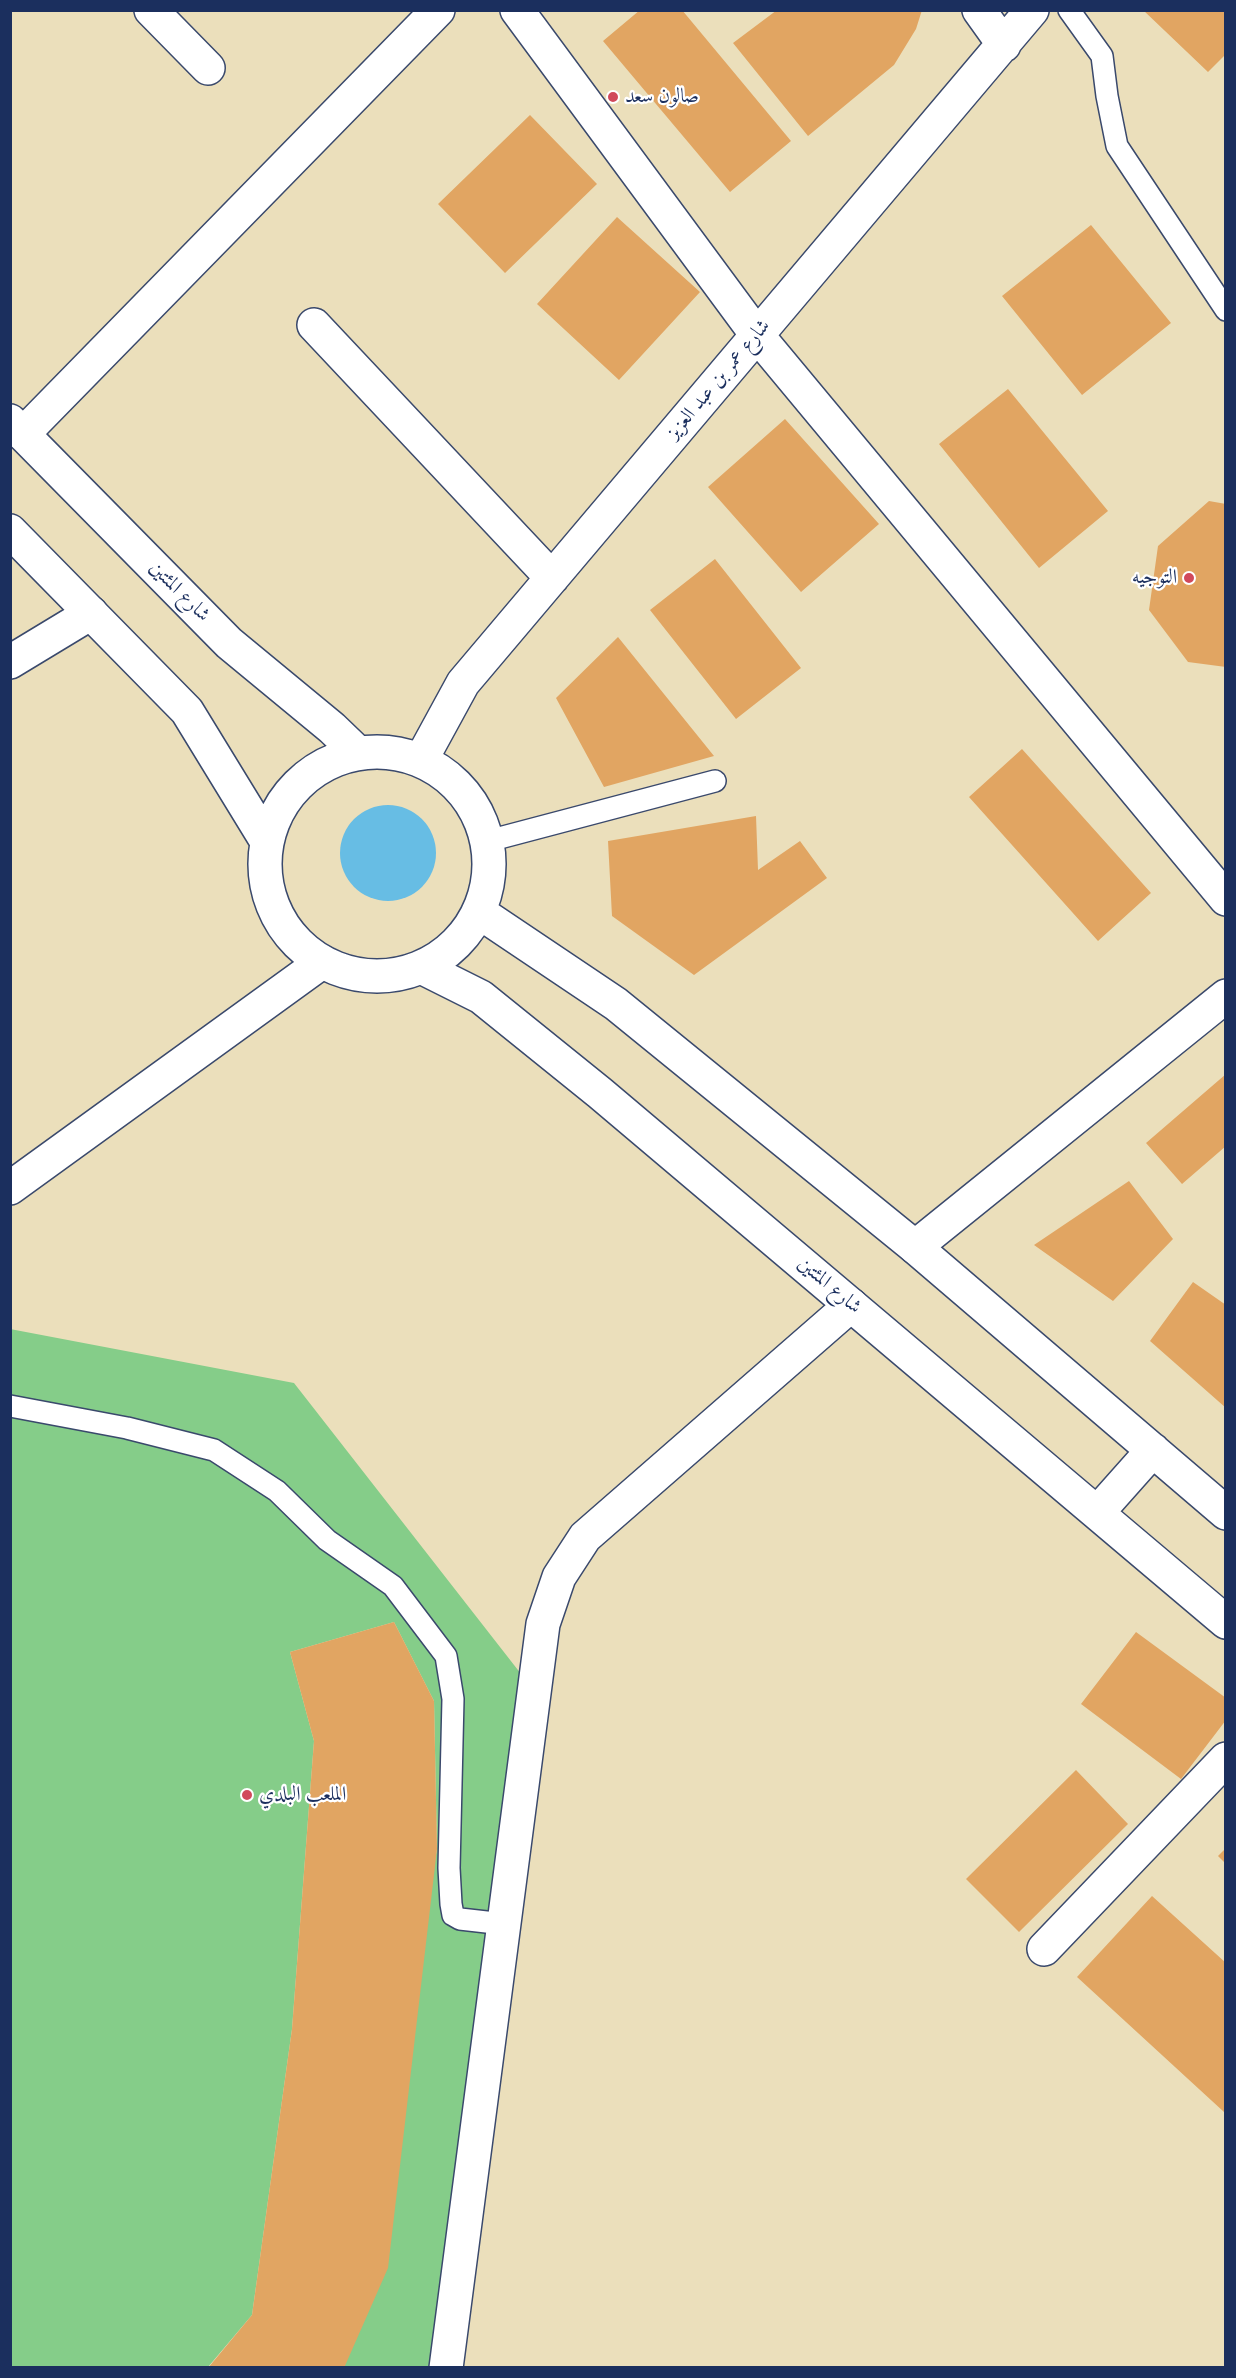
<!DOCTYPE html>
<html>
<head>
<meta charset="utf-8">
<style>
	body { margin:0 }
	#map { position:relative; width:1236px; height:2378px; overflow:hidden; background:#ebdfbb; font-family:Cardo,serif }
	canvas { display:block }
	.frame { position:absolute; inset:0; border:12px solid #1b2f5e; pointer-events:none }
</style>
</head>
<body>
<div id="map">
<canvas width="1236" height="2378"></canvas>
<div class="frame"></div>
</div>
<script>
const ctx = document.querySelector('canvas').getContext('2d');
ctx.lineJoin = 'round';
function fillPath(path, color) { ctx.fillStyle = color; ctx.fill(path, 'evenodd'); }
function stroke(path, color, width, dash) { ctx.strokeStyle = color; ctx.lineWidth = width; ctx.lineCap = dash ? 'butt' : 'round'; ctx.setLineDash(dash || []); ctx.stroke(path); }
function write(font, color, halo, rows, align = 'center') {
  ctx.font = font + ' Cardo,Amiri,serif'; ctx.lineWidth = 4.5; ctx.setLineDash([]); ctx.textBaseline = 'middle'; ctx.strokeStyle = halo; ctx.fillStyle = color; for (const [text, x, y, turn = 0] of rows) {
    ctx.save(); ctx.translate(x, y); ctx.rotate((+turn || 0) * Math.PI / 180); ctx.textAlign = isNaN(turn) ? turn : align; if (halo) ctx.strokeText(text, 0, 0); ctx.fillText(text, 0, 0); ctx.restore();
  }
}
const green = new Path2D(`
	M10 1329 294 1383 539 1697 441 2367H344L437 1849 434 1701 394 1622 290 1652 314 1741 292 2029 252 2315 208 2367H11Z`);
const water = new Path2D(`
	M340 853a48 48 0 1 1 96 0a48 48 0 1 1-96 0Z`);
const building = new Path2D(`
	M640 10H682L791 141 730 192 603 41Z
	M777 10H922L916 29 894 65 808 136 733 43Z
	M1143 10H1226V54L1208 72Z
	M530 115 597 184 505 273 438 204Z
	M617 217 700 292 619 380 537 304Z
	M1091 225 1171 323 1082 395 1002 296Z
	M1008 389 1108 511 1039 568 939 444Z
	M785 419 879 524 801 592 708 487Z
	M1209 501 1226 504V667L1188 662 1149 610 1158 546Z
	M715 559 801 668 736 719 650 610Z
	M618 637 714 756 604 787 556 698Z
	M1022 749 1151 893 1098 941 969 797Z
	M756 816 758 870 800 841 827 878 694 975 612 916 608 841Z
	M1226 1074V1146L1182 1184 1146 1143Z
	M1129 1181 1173 1239 1113 1301 1034 1245Z
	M1193 1282 1226 1305V1408L1150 1341Z
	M394 1622 434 1701 437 1849 388 2268 344 2368H208L252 2315 292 2029 314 1741 290 1652Z
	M1136 1632 1226 1698V1720L1181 1779 1081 1704Z
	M1076 1770 1128 1824 1019 1932 966 1879Z
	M1226 1848V1864L1218 1856Z
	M1152 1896 1226 1963 1224 2112 1077 1977Z`);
const lane = new Path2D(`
	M1069 10 1102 56 1107 96 1117 146 1226 310
	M488 841 715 781
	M10 1406 127 1428 214 1450 277 1491 327 1540 393 1586 446 1656 453 1699 449 1868 451 1904 453 1915 460 1919 504 1924`);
const street = new Path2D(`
	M151 10 208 68
	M517 10 757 335 1226 899
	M979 10 1004 45
	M314 325 552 578
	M23 434 438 10
	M10 662 91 613
	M421 760 463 683 1032 10
	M10 1188 322 962
	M915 1247 1226 996
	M1044 1949 1226 1759
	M446 2368 543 1624 559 1577 585 1537 851 1305`);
const secondary = new Path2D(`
	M10 421 229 643 332 728 358 753
	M10 531 187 711 266 840
	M265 864a112 112 0 1 1 224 0a112 112 0 1 1-224 0Z
	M479 912 616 1004 915 1247 1226 1513
	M421 967 481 997 600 1093 1226 1622
	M1097 1513 1153 1450`);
const markers = [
	[613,97,6,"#d1495b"],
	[1189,578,6,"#d1495b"],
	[247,1795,6,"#d1495b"]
];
const poiNames = [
	["صالون سعد",625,97],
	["التوجيه",1177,578,"right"],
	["الملعب البلدي",259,1795]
];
const streetNames = [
	["شارع عمر بن عبد العزيز",719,380,-50],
	["شارع المئتين",179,592,45],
	["شارع المئتين",829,1286,40]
];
fillPath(green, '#85cd89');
fillPath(water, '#67bde4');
fillPath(building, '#e1a562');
stroke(lane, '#3a496c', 24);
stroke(street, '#3a496c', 36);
stroke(secondary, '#3a496c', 36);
stroke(lane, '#fff', 21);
stroke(street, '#fff', 33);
stroke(secondary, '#fff', 33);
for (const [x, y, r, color] of markers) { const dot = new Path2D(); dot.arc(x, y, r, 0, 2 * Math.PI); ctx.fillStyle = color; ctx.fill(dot); stroke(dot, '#fff', 2); }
write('20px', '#1b2f5e', '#fff', poiNames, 'left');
write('20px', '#1b2f5e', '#fff', streetNames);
</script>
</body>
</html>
